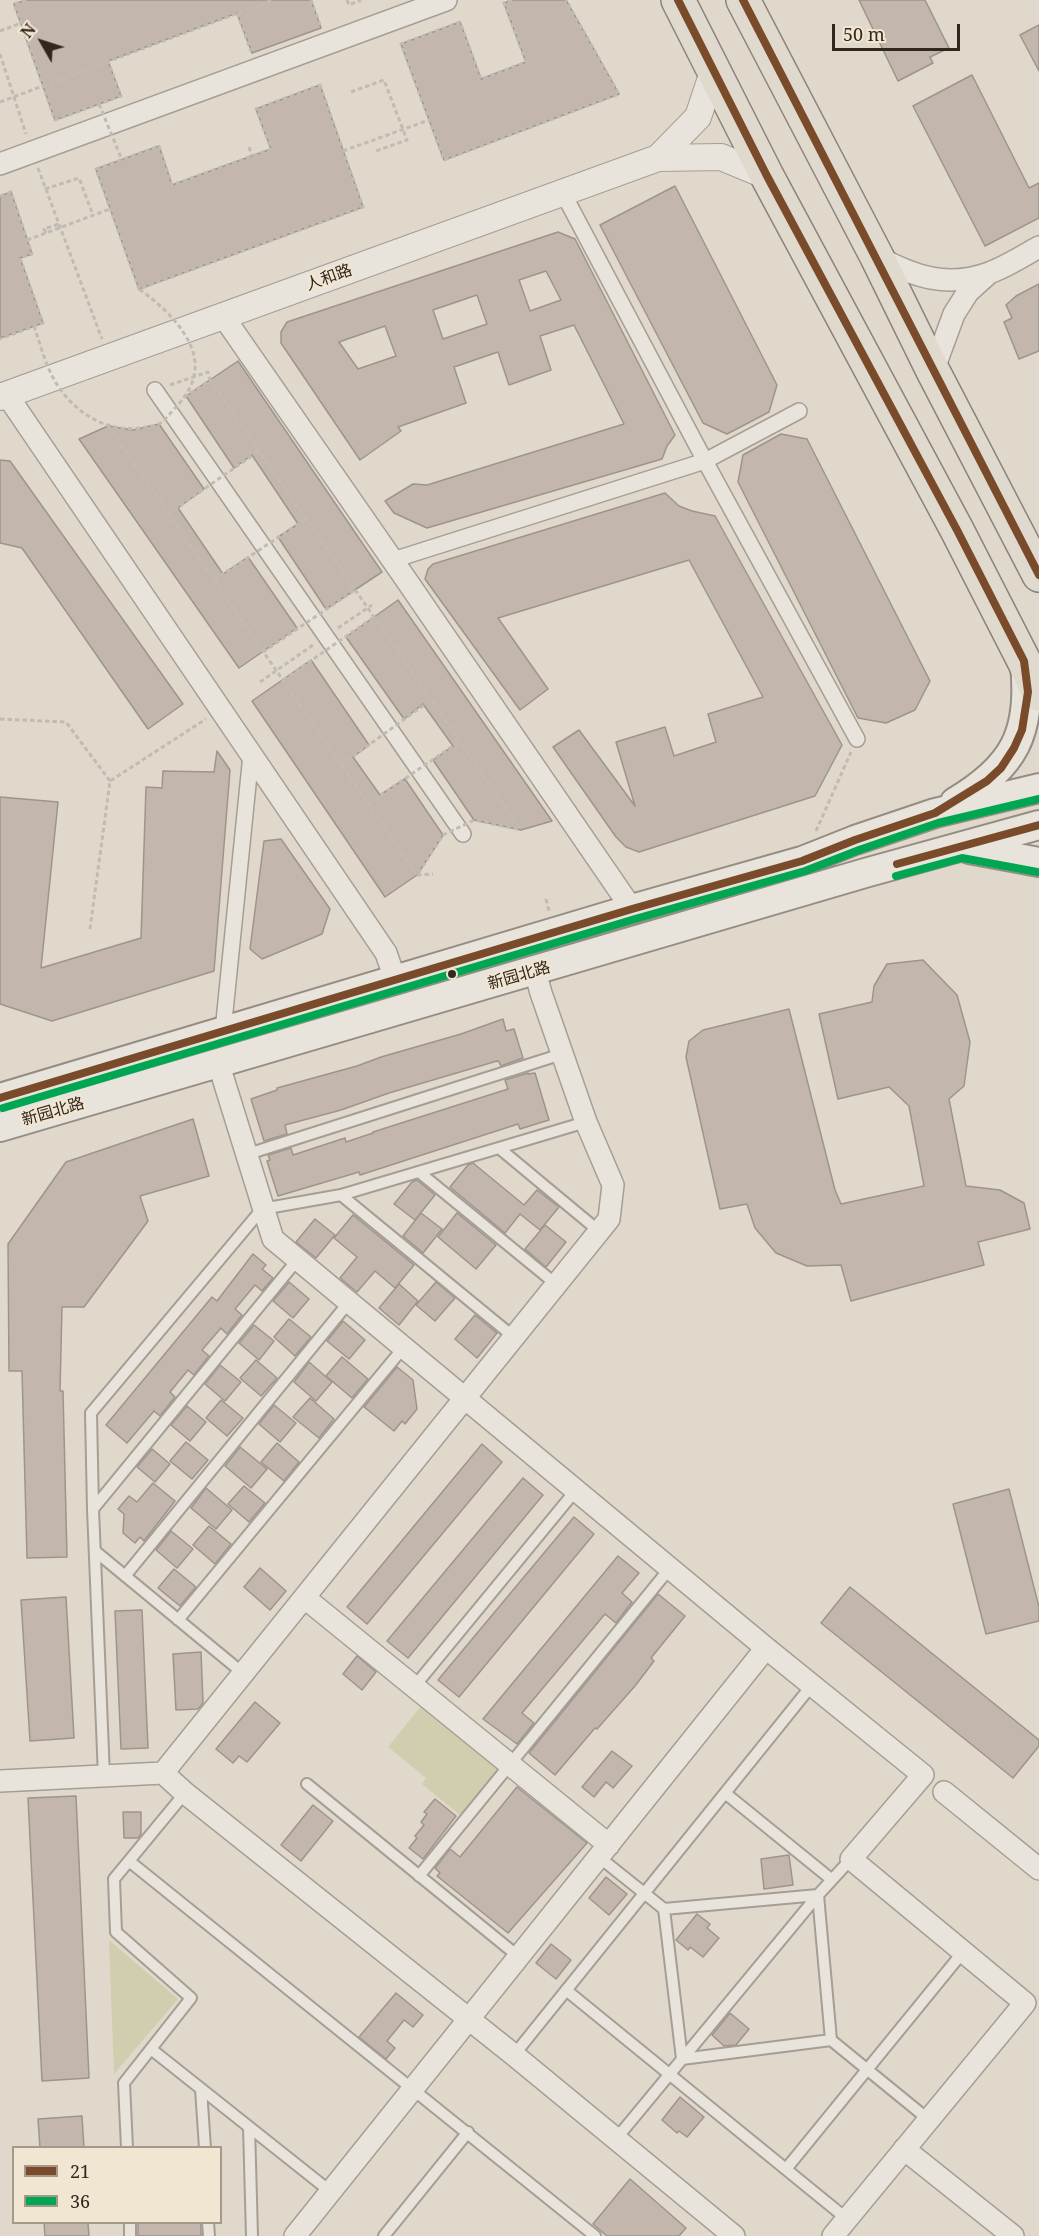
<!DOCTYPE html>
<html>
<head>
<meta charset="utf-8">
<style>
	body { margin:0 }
	#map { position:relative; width:1039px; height:2236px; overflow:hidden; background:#e0d8cb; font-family:"Noto Serif",serif }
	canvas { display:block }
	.legend { position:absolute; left:12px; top:2146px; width:210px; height:78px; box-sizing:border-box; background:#f1e6d1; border:2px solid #a59a89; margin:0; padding:8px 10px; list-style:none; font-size:18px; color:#32271e }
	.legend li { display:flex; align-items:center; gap:12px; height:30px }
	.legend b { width:30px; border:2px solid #a59a89 }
	.north { position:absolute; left:12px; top:12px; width:60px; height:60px; -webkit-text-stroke:4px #f1e6d1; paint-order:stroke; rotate:309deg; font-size:16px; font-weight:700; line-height:24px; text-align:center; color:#32271e }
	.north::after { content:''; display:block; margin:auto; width:21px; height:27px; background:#32271e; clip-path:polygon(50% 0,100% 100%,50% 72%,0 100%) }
	.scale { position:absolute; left:832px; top:24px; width:128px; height:27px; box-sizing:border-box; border:3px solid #32271e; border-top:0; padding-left:8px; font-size:18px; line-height:21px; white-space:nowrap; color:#32271e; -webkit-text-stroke:4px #f1e6d1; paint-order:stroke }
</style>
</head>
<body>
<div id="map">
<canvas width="1039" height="2236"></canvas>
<ul class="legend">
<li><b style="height:8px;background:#7a4b2a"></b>21</li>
<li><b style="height:8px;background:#00a651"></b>36</li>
</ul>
<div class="north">N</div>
<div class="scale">50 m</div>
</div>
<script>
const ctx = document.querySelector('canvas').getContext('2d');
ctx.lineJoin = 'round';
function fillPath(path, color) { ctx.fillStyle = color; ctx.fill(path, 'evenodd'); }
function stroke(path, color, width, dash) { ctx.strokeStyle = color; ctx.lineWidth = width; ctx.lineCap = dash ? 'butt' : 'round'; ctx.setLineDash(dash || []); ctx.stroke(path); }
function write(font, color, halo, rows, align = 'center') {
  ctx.font = font + ' "Noto Serif","Noto Sans SC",serif'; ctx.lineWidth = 4.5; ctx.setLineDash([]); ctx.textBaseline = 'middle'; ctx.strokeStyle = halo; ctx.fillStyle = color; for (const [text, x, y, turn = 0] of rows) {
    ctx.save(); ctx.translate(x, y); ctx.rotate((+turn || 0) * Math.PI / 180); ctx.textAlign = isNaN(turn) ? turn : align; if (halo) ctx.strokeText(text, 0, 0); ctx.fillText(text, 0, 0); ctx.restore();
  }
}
const green = new Path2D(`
	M425 1701 494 1757 497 1769 460 1815 422 1784 426 1778 388 1747Z
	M109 1940 178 1999 114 2074Z`);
const building = new Path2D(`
	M26 0H311L321 28 252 53 237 13 108 61 121 96 55 120 14 4Z
	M512 0H566L619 94 444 160 401 44 460 22 481 79 526 62 504 3Z
	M859 0H925L949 48 930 57 933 63 898 81Z
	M1039 25V71L1020 35Z
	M972 75 1029 188 1039 183V218L985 246 913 106Z
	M320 85 363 207 139 289 96 169 159 146 172 185 271 149 256 109Z
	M675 186 777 385 769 412 727 434 703 423 600 225Z
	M11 192 32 254 20 258 43 323 0 338V196Z
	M558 232 575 239 675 435 667 446 662 459 427 528 394 513 385 501 413 484 427 485 624 424 574 325 540 336 551 370 509 385 498 352 454 367 466 403 398 427 401 431 360 460 281 343V332L287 322ZM546 271 561 300 530 311 519 280ZM477 295 487 324 443 339 433 310ZM385 326 396 356 358 369 339 342Z
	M1039 284V351L1019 359 1004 322 1012 318 1006 305 1016 296Z
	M238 361 382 572 326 609 278 537 298 524 252 455 234 468 186 396Z
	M159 424 204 489 178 508 223 574 248 557 297 628 239 668 79 439 108 426 133 430Z
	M781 434 807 439 930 681 915 710 886 723 858 718 738 482 743 455Z
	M0 460 10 461 183 704 148 729 22 548 0 543Z
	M665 493 679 506 692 511 715 516 842 745 815 796 639 852 626 847 616 837 553 747 579 730 635 806 616 742 665 727 674 756 716 742 708 714 763 697 689 560 498 618 548 689 520 710 425 579 428 569 433 564Z
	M398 600 552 821 521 830 474 820 433 760 453 746 423 704 404 719 346 637Z
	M311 660 369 745 353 757 380 795 405 779 443 835 417 875 385 897 252 701Z
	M217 751 230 770 214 971 52 1021 0 1004V797L58 802 41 968 141 938 146 787 162 788 163 771 214 772Z
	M281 839 330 909 322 934 262 959 250 949 264 841Z
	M923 960 957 995 970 1042 964 1086 949 1099 966 1186 1000 1190 1024 1203 1030 1229 978 1242 984 1265 851 1301 841 1265 807 1266 776 1253 755 1228 747 1204 720 1209 686 1057 689 1041 703 1030 789 1009 835 1190 841 1204 924 1186 909 1106 889 1087 838 1099 819 1014 872 1002 874 986 887 964Z
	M503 1019 506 1031 514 1029 523 1058 501 1066 499 1062 497 1061 389 1093 341 1110 285 1125 287 1134 264 1141 251 1099 277 1090V1088L357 1066 381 1057 461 1034Z
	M528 1073V1074L535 1073 549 1120 520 1129 518 1124 360 1175 359 1172 278 1196 267 1161 270 1160 268 1155 291 1148 293 1155 345 1138 346 1142 373 1133V1132L508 1089 505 1080Z
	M193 1119 209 1176 140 1196 148 1221 84 1307H62L60 1391H63L67 1557 27 1558 22 1371H9L8 1244 66 1162Z
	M473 1163 524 1205 537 1190 559 1207 540 1230 520 1214 505 1233 450 1187 468 1165Z
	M417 1180 435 1195 415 1220 394 1204 412 1182Z
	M421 1213 442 1229 423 1253 403 1236Z
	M457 1213 496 1245 476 1269 438 1237Z
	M353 1215 414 1265 395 1288 375 1271 357 1292 340 1278 357 1257 334 1238Z
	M315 1219 335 1235 316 1258 296 1242Z
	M545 1225 566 1242 546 1267 525 1249Z
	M253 1254 266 1265 262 1269 273 1278 262 1291 255 1285 235 1309 242 1315 227 1334 221 1328 202 1350 209 1356 194 1375 188 1370 170 1392 175 1397 160 1416 154 1411 127 1443 106 1425 212 1297 217 1301Z
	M289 1282 309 1299 293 1318 273 1301Z
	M436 1282 455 1298 435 1321 416 1305Z
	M399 1284 418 1301 399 1325 379 1308Z
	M475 1315 497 1333 477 1358 455 1339Z
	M289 1319 311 1337 295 1356 274 1337Z
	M343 1321 365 1340 349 1359 327 1341Z
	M254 1325 274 1341 259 1360 239 1343Z
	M342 1357 368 1379 352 1398 326 1376Z
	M256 1360 277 1378 261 1396 240 1378Z
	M309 1362 332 1382 316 1401 294 1382Z
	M220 1365 241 1382 225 1401 205 1384Z
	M397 1367 413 1380 417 1409 405 1424 402 1421 394 1431 364 1407Z
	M310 1398 334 1419 319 1438 293 1417Z
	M221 1400 243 1418 227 1436 206 1418Z
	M274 1405 296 1423 280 1442 259 1424Z
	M187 1406 206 1422 190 1441 171 1425Z
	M186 1442 208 1460 192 1479 170 1461Z
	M277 1443 299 1462 284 1481 261 1462Z
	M482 1444 502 1462 367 1624 347 1607Z
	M240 1447 267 1469 251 1488 225 1466Z
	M152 1449 170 1464 155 1482 137 1467Z
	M523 1478 543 1495 408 1658 387 1641Z
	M153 1483 175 1501 144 1541 140 1537 135 1543 123 1533 124 1514 118 1509 129 1496 137 1502Z
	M244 1486 265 1503 249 1522 228 1504Z
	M206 1488 232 1510 216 1529 191 1508Z
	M1009 1489 1039 1607V1621L986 1634 953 1504Z
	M574 1517 594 1534 459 1697 438 1680Z
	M209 1526 231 1544 215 1564 193 1545Z
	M171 1531 193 1549 177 1568 156 1550Z
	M618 1556 639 1573 622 1593 632 1602 616 1623 605 1614 522 1713 534 1723 517 1744 483 1719Z
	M260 1568 286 1591 270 1610 244 1587Z
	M174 1569 196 1587 180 1606 158 1588Z
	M850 1587 1039 1740V1746L1013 1778 821 1623Z
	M658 1594 685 1616 651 1658 654 1661 635 1686 597 1729 595 1728 555 1775 529 1753Z
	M66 1597 74 1738 30 1741 21 1600Z
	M142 1610 148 1748 121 1749 115 1611Z
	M201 1652 203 1703 198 1709 176 1710 173 1654Z
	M357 1656 376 1672 362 1690 343 1674Z
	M255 1702 280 1723 247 1762 239 1756 233 1763 216 1749Z
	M612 1751 632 1766 613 1788 606 1782 594 1797 582 1787Z
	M517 1787 587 1843 508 1933 437 1876 440 1873 435 1868 450 1849 460 1857Z
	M76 1796 89 2078 42 2081 28 1798Z
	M435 1799 456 1816 423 1859 409 1848 417 1838 415 1836 424 1825 421 1822 427 1814 424 1812Z
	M313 1805 333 1821 301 1861 281 1845Z
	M123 1812H141V1834L138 1838H124Z
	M789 1855 793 1885 764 1889 761 1859Z
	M606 1877 627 1894 609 1915 589 1898Z
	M697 1914 710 1924 707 1928 719 1938 703 1957 690 1947 688 1950 676 1940Z
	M551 1944 571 1960 556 1979 536 1963Z
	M396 1993 423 2015 413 2027 404 2020 387 2041 395 2048 386 2059 359 2037Z
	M730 2013 749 2029 736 2045 724 2046 712 2035Z
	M680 2097 704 2117 687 2137 679 2131 677 2133 662 2120Z
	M82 2116 84 2148H40L38 2119Z
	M630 2179 686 2228 679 2236H607L593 2224Z
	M44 2223H88L89 2236H45Z
	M138 2223H201V2236H138Z`);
const path = new Path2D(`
	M26 0 14 4 55 120 121 96 108 61
	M311 0 320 25
	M347 0 349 5 361 0
	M512 0 504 3 526 62 481 79 460 22 401 44 444 160 619 94 566 0
	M237 13 251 51
	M0 31 21 23
	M0 54 26 134
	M320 85 363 207 139 289 96 169 159 146 172 185 271 149 256 109Z
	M351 92 384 80 407 140 373 152
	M249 147 252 156
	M343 151 429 120
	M38 168 102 339
	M45 189 79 178 93 215
	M0 196 11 192 32 254 20 258 43 323 0 339
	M46 233 44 229 59 224
	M170 385 208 372 210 380 186 396
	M338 628 372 605
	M260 682 313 645
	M0 719 66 722 110 781
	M816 831 851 752
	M417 875 433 874
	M546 899 549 911
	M90 929 110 781 206 719`);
const service = new Path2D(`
	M499 1148 600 1232
	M248 1154 562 1054
	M419 1172 557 1285
	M341 1195 515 1338
	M93 1509 298 1259
	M95 1551 244 1674
	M125 1576 349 1302
	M178 1620 404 1347
	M414 1687 576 1490
	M104 1776 93 1509 91 1413 262 1209 341 1195 586 1122
	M307 1784 519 1957
	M725 1793 831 1879
	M599 1857 664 1909
	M129 1861 595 2236
	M419 1876 670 1568
	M818 1895 831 2040 682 2059 664 1909Z
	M566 1990 847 2219
	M831 2040 929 2120
	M151 2049 331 2192
	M514 2055 812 1685
	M201 2089 205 2148
	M249 2127 252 2236
	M616 2139 818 1895 851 1859
	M127 2148 124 2083 191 1998 116 1932 114 1879 185 1793
	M786 2169 963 1952
	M130 2222V2236
	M208 2222 209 2236
	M384 2236 468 2132`);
const pedestrian = new Path2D(`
	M563 193 705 461 857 739
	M155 390 463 834
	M393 560 705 461 799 411
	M223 1031 251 755`);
const minor = new Path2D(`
	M0 164 446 0
	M878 257C914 277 948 288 989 273 1006 267 1023 256 1039 247
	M223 316 407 581 632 909
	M933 371 954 314 968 292 989 273
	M7 395 386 953 395 979
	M218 1062 273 1239 766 1648 923 1775 851 1859 1025 2003 833 2236
	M305 1598 609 1845
	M163 1773 609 1219 613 1185 586 1122 541 993 535 971
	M0 1781 163 1773 185 1793 514 2055 734 2236
	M944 1792 1039 1869
	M904 2149 1013 2236
	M295 2236 766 1648`);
const tertiary = new Path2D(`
	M658 158 698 117 714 69
	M0 397 658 158 721 157 767 176`);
const secondary = new Path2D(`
	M955 802C1014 767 1032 733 1025 665
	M969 849 1039 862
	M0 1098 632 909 802 861 855 840 935 813 1039 788
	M0 1127 865 873 1039 825`);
const primary = new Path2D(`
	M678 0 767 176 957 530 1024 661 1039 694
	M743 0 877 257 933 371 1039 575`);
const pathBridge = new Path2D(`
	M0 102 273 0
	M99 104 122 160
	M27 240 110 209
	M34 326C41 347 47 371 60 389 80 417 112 434 146 427 150 426 156 426 159 424 165 421 171 412 175 408 185 398 195 383 195 368 197 337 162 305 139 289
	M210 380 520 828
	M108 426 417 875 443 835 474 820 521 830
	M168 514 259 451
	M214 580 306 519
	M263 652 355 590
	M283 680 374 617
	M341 765 431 700
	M368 804 460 741`);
const bus1 = new Path2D(`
	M743 0 1039 575
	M897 864 1039 825
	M0 1098 632 909 802 861 855 840 935 813 987 781 1001 768 1014 748 1022 730 1028 692 1024 661 957 530 767 176 678 0`);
const bus2 = new Path2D(`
	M896 876 962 858 1037 872
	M3 1108 635 919 805 871 859 850 938 823 1039 799`);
const markers = [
	[452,974,5,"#32271e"]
];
const streetNames = [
	["人和路",329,278,-20],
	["新园北路",519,976,-16],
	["新园北路",53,1112,-16]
];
fillPath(green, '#d0ceaf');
fillPath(building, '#c3b7ad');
stroke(building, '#9f948b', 1.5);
stroke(service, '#a59e95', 14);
stroke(pedestrian, '#a59e95', 18);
stroke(minor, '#a59e95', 24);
stroke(tertiary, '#a59e95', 28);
stroke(secondary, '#958d84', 32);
stroke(primary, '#8b837b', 36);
stroke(path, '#c1bbb4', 3, [4.5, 3]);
stroke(service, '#e8e4dc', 10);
stroke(pedestrian, '#e8e4dc', 15);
stroke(minor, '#e8e4dc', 21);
stroke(tertiary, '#e8e4dc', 26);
stroke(secondary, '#e8e4dc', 28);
stroke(primary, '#dfd9ce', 33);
stroke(pathBridge, '#c1bbb4', 3, [4.5, 3]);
stroke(bus1, '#7a4b2a', 8);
stroke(bus2, '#00a651', 8);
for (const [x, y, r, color] of markers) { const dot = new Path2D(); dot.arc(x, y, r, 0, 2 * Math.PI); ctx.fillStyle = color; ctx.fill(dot); stroke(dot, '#f1e6d1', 2); }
write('16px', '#32271e', '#f1e6d1', streetNames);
</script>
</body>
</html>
